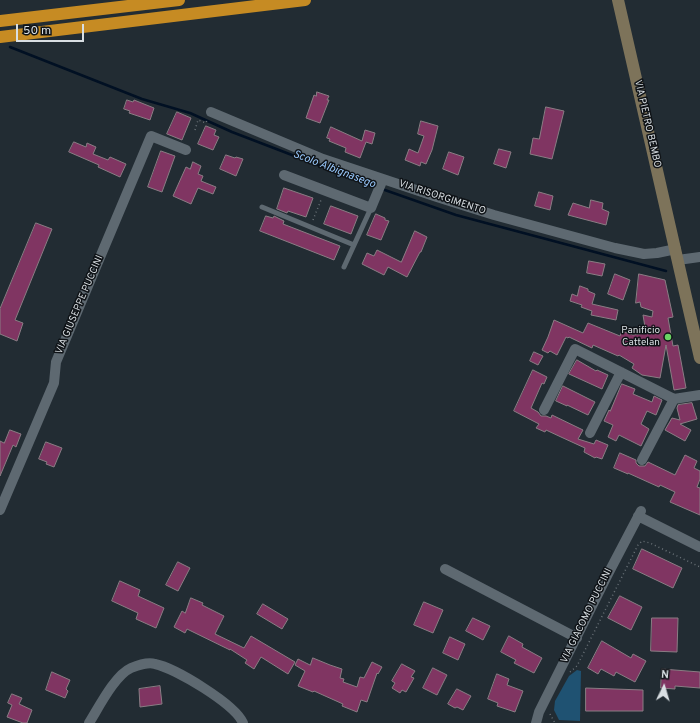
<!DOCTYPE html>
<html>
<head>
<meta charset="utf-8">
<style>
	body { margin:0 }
	#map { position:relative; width:700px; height:723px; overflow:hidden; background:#222c33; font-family:Overpass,sans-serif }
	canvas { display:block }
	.north { position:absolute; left:644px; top:667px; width:40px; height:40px; -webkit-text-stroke:3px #0f1317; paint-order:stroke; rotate:5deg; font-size:11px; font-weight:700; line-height:16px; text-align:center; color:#d9dfe3 }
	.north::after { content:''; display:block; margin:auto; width:14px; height:18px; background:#d9dfe3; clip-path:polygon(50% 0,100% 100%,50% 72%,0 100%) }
	.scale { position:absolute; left:16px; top:24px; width:68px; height:18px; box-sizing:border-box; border:2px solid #d9dfe3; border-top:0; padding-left:5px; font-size:12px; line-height:14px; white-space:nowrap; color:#d9dfe3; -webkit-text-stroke:3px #0f1317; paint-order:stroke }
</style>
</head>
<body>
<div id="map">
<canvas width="700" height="723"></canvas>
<div class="north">N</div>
<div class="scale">50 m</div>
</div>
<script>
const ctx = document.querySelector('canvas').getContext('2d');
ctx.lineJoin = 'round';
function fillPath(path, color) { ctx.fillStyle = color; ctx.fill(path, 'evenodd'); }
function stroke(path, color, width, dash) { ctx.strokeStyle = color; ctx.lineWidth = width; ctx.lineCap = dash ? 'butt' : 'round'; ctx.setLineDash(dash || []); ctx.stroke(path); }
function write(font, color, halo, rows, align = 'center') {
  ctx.font = font + ' Overpass,sans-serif'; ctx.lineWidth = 3; ctx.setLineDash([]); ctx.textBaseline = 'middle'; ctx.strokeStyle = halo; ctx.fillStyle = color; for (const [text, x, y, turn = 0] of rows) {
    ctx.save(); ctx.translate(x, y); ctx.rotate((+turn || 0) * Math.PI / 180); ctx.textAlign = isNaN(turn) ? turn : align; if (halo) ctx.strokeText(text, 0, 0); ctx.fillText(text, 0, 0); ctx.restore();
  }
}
const green = new Path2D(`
	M577 670 581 671 580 721 559 720 554 710 555 701 569 676Z`);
const stream = new Path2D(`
	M10 47 142 99 190 113 232 132 378 188
	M382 189 456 215 666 271`);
const building = new Path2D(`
	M317 92 329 96 327 100H329L320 123 306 118 314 95 316 96Z
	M127 100 133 102 134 100 154 108 150 120 129 113 130 111 124 109Z
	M546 107 564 111 552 159 530 154 533 138 539 139Z
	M177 112 191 118 182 140 167 134Z
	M421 121 438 126 432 150 426 164 421 162 420 166 405 160 409 149 418 153 424 136 418 134Z
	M206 126 216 130 214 135 219 137 213 150 198 144Z
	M331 127 362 141 365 130 375 133 372 144 366 142 360 158 345 152 346 148 329 141 330 139 327 138Z
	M74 142 86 147 87 143 96 147 93 154 108 160 110 157 126 164 120 177 98 167 99 165 69 152Z
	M499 149 511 152 506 168 494 164Z
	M161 151 175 156 162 192 148 187Z
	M449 152 464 157 458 175 443 169Z
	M226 155 235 158 236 157 243 159 236 176 220 169Z
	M193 162 201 166 198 174 203 176 201 181 216 187 213 194 198 188 191 204 173 196 186 167 190 169Z
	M284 188 313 198 306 217 288 211 287 213 277 209Z
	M539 192 553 196 550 210 535 206Z
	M591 200 603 203 602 209 609 212 606 225 568 215 573 203 589 208Z
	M331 206 358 216 351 234 324 224Z
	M376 214 385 218V220L389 221 381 240 367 235Z
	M266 216 273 218 274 216 284 221 283 224 340 246 334 260 260 231Z
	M36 223 52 229 15 320 23 323 17 341 0 334V309Z
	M415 231 427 237 421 252H420L407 277 388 267 384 275 362 264 367 253 374 256 377 250 401 262Z
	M589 261 605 264 602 276 587 273Z
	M615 274 630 280 623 300 608 294Z
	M639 274 665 280 673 317 668 318 673 346 678 345 686 388 674 390 666 345 660 378 642 375 632 368 634 364 619 355 618 356 593 345 592 348 569 337 568 338 566 337 557 355 550 351 548 353 542 350 548 337 554 320 583 333 588 323 620 336 622 331 633 335 646 333 643 315 652 317 653 311 641 307 640 302 636 303Z
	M580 286 588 289V291L595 294 592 304 618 310 616 320 591 315 592 311 581 307 582 305 570 301 572 294 577 296Z
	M534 352 543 356 538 365 530 361Z
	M577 360 596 371 597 370 608 375 602 389 569 374Z
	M533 370 547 377 544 384 542 383 531 408 538 412 541 416H546L551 418 552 415 583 430 578 439 594 444 596 440 608 445 602 459 596 457 595 458 584 452 585 448 561 437 546 430 545 432 536 428 539 424 514 411Z
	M622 384 635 389 633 394 652 402 654 396 662 400 656 415 647 411 641 424 649 429 641 446 619 435 616 441 608 437 613 425 604 421 609 410 610 411Z
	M563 386 595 402 588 415 567 405V406L556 401Z
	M692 403 697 419 680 424 691 430 685 441 665 430 672 418 680 420 677 408 678 405Z
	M10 430 21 434 16 447 13 445 0 476V441L4 443Z
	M46 442 62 448 54 467 46 464 47 462 39 459Z
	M620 453 636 460V463L639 466H645L648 462 675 475 685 455 697 461 694 468 700 471V479L697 487 700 488V515L670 502 675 492 660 485 659 487 628 473V474L614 468Z
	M642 549 682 568 673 588 633 569Z
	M178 562 190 568 178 591 166 585Z
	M120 581 140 590 138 596 164 608 156 628 136 619 138 613 112 601Z
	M620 596 642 607 631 630 608 618Z
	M191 598 203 603 202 605 224 616 215 634 244 648 251 636 295 662 288 674 261 657 254 669 245 663 247 660 230 649V650L187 629 185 633 174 627 182 611 185 613Z
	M424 602 443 610 433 633 414 625Z
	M263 604 288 619 282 629 257 614Z
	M473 618 490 626 483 640 466 631Z
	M652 618H678L677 652 651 651Z
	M509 636 523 644 522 647 542 658 534 673 514 663 516 660 501 652Z
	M450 637 465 644 458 660 443 653Z
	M602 641 631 658 633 654 646 661 635 682 616 672 614 676 601 669 598 674 588 668Z
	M313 658 330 665 342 669 340 678 344 679 343 682 357 687 360 677 364 678 372 662 382 667 378 674 377 673 367 702 361 700 357 712 342 706 343 704 314 691 313 692 298 686 305 671 295 665 298 659 310 665Z
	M402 664 415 671 411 677 414 678 406 692 402 690 400 693 392 688 395 683 392 681Z
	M433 668 447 675 437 695 423 688Z
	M662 669 700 672V688L675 686V689L661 688Z
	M52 672 70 680 66 689 68 691 65 698 46 690Z
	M497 674 509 679 507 685 523 691 515 712 497 706 498 703 488 699Z
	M160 686 162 704 140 707 139 689Z
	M586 688 643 690V711H586Z
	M457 689 471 696 463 710 457 707 455 708 448 704Z
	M12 694 22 698 19 704 32 710 27 723H23L7 717 12 705 8 703Z`);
const path = new Path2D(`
	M195 130 198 120 206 123 207 120
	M313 220 321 200
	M570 672 577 666 638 545 642 541 650 543 700 567
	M550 714 555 723`);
const lane = new Path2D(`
	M262 207 354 245
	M344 267 371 208`);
const street = new Path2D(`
	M211 112 323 159 437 197 494 215 615 248 644 254 657 253 676 249
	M284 175 371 208 383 179
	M678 260 700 257
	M544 410 575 349 674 399 700 395
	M590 433 621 372
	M642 460 674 399
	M0 510 54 383 56 362 151 136 186 150
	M638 516 700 547
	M445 569 577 638
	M89 723C99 707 115 675 131 668 138 665 149 662 155 664 175 668 235 704 243 723
	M536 723 539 712 608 574 641 511`);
const secondary = new Path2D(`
	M618 0 700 358`);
const highway = new Path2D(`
	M0 21 179 0
	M0 37 305 0`);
const markers = [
	[668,337,4,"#6ad363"]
];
const streetNames = [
	["VIA PIETRO BEMBO",647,124,77],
	["VIA RISORGIMENTO",442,198,18],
	["VIA GIUSEPPE PUCCINI",80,305,-67],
	["VIA GIACOMO PUCCINI",587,616,-64]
];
const poiNames = [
	["Panificio",660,331],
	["Cattelan",660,343]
];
const waterNames = [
	["Scolo Albignasego",334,170,21]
];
fillPath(green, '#1f5272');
stroke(stream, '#011023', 2.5);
fillPath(building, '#803562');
stroke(building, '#8a7d84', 1);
stroke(path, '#6a7278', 1.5, [1, 3]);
stroke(lane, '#5e6971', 5);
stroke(street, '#5e6971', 10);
stroke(secondary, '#7d735a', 12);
stroke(highway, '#c68b23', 12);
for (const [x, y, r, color] of markers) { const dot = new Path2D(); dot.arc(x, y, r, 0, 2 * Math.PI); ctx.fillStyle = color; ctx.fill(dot); stroke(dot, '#0f1317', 1.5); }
write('10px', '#d9dfe3', '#0f1317', streetNames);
write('10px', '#d9dfe3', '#0f1317', poiNames, 'right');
write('italic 11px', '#99c9fd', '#0f1317', waterNames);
</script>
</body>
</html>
